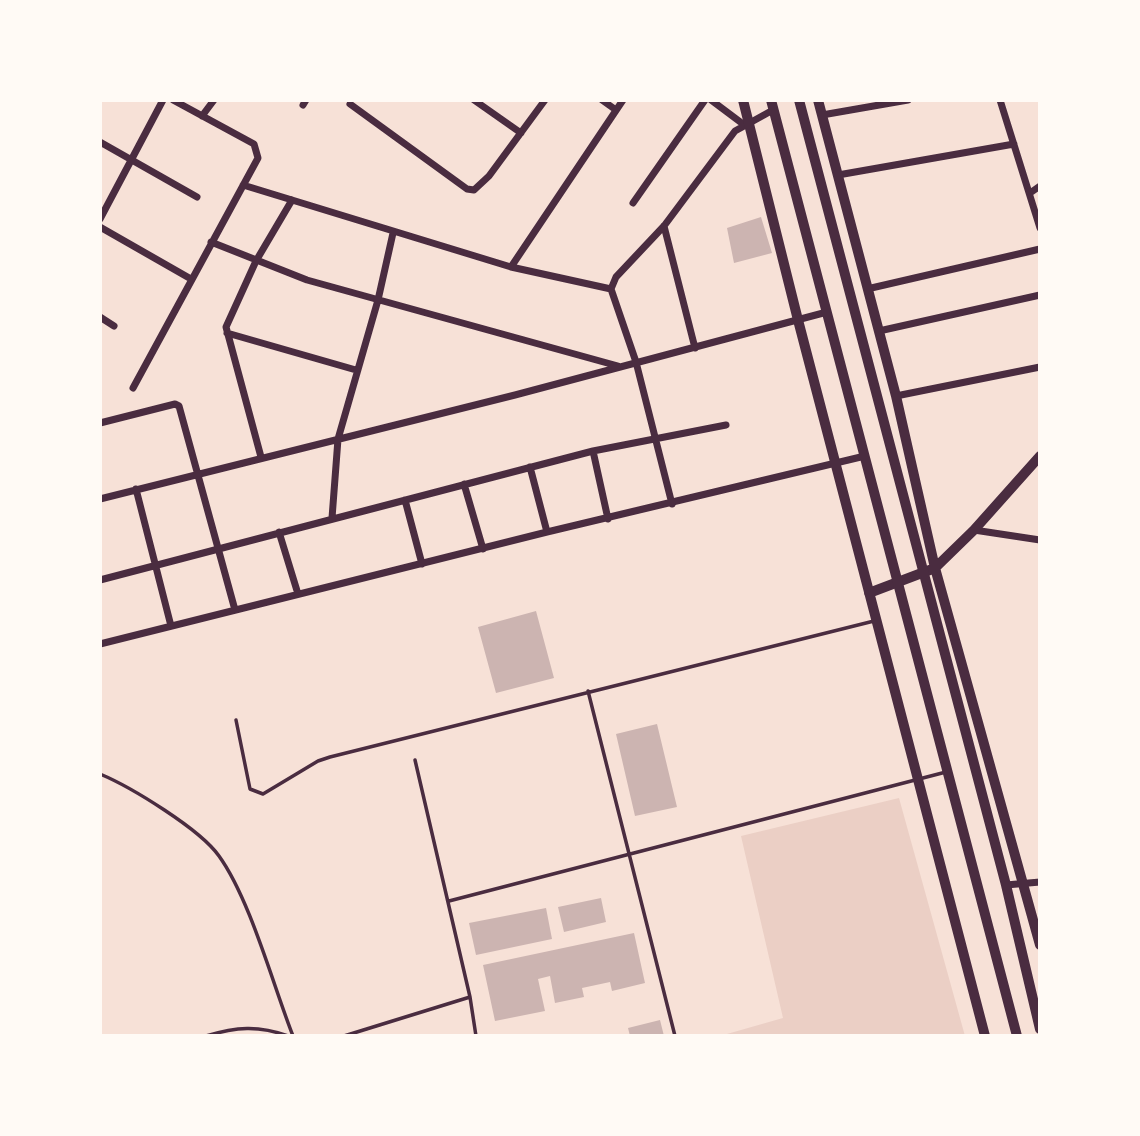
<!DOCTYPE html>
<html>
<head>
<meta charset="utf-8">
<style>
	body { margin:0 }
	#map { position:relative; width:1140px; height:1136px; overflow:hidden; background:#f7e1d7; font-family:Ubuntu,sans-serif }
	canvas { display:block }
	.frame { position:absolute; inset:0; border:102px solid #fffaf5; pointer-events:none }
</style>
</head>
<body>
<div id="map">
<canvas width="1140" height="1136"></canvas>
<div class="frame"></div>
</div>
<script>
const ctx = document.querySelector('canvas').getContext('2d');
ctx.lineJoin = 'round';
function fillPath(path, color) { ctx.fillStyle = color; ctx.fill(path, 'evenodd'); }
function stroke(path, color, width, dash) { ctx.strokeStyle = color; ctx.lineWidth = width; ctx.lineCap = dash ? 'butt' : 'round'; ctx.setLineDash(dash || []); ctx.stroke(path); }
const green = new Path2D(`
	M899 798 965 1036H720L783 1018 741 836Z`);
const building = new Path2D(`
	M761 217 772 253 734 263 727 228Z
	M536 611 554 678 496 693 478 627Z
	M657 724 677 807 635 816 616 734Z
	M601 898 606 922 564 932 558 907Z
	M546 908 552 939 476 955 469 923Z
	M634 933 645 983 612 991 610 982 582 988 584 997 555 1003 550 976 538 979 545 1011 495 1021 483 965Z
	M660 1020 664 1036H630L628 1028Z`);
const service = new Path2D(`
	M588 691 675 1036
	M236 720 250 789 263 794 318 761 330 757 874 621
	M415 760 470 997 476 1036
	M100 774C131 787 200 829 219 856 250 899 273 985 293 1036
	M449 901 946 772
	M206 1036C236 1027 258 1025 288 1036
	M344 1036 470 997`);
const minor = new Path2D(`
	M474 100 521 133
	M602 100 616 110
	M711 100 743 124
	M1000 100 1040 228
	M350 104 467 189 474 190 489 176 545 100
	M303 105 306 100
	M822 115 908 100
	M202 116 214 100
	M100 142 197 197
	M838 175 1014 144
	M243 185 511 267 611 289
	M1030 193 1040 186
	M633 203 705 100
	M100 219 163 100
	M664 226 695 348
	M100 227 191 279
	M211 242 307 280 618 366
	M511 267 623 100
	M867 289 1040 249
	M100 317 114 326
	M879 331 1040 295
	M227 333 356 370
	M133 388 258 158 254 144 173 100
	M896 396 1040 367
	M100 423 175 404 179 406 235 610
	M593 451 608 519
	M261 457 226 327 256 261 292 200
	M530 467 547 532
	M464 484 483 549
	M136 489 171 626
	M100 499 515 395 827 312
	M405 500 422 564
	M672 504 636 362 611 289 616 277 664 226 735 131 773 110
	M332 518 338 439 378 300 393 233
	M974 530 1040 540
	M279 532 298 594
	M100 580 593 451 726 425
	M100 644 547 532 865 456
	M1006 885 1040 882`);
const secondary = new Path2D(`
	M743 100 798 320 985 1036
	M818 100 896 396 935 568 1040 945
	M869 593 935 568 974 530 1040 456`);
const primary = new Path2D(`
	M771 100 1017 1036
	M799 100 1006 885 1040 1029`);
fillPath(green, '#ebcfc5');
fillPath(building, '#ccb4b1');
stroke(service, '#4a2c40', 3.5);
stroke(minor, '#4a2c40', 7);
stroke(secondary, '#4a2c40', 10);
stroke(primary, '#4a2c40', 10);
</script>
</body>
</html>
